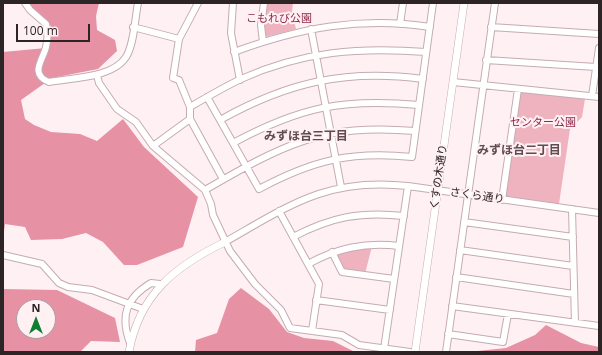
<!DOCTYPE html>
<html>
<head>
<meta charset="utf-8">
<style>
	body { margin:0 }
	#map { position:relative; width:602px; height:355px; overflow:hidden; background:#fff0f3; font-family:"Open Sans",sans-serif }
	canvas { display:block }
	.frame { position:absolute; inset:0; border:4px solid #2d2425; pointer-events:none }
	.north { position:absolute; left:16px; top:299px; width:40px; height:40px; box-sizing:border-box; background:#fff0f3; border:1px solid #ab9ea1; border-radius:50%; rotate:0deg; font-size:11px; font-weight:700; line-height:16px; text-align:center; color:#2d2425 }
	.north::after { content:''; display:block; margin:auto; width:14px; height:18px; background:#0e7e33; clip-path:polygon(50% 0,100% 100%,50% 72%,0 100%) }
	.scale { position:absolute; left:16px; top:24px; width:74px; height:18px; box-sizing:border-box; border:2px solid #2d2425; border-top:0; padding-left:5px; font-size:12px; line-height:14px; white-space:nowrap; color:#2d2425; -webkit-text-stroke:3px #fff0f3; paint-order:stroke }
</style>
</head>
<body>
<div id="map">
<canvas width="602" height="355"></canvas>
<div class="frame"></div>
<div class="north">N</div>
<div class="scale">100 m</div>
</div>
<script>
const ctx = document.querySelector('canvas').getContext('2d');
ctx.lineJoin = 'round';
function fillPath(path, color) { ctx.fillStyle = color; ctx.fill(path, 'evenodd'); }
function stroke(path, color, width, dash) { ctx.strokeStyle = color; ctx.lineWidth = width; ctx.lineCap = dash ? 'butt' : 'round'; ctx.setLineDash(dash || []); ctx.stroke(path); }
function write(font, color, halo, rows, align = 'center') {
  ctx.font = font + ' "Open Sans","Noto Sans JP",sans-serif'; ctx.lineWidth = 4; ctx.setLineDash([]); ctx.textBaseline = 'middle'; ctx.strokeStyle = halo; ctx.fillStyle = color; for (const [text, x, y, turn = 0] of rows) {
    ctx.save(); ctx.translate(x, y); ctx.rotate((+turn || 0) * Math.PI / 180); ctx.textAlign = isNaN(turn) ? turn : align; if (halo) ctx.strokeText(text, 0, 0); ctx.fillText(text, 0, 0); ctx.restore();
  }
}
const green = new Path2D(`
	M267 3H293L292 12 296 29 265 37 264 25Z
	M521 91 583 97 585 99 582 117 570 129 559 204 505 196 519 93Z
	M372 246 365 274 344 271 335 254Z`);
const forest = new Path2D(`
	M25 3H99L96 16 97 30 115 40 117 51 98 69 52 78 21 100 25 119 34 125 51 132 80 134 97 141 123 119 144 147 198 197 183 247 137 265H124L103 242 86 233 62 239 31 240 25 227 5 224 3 239V52L46 48 51 26Z
	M241 288 269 309 287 332 304 338 333 341 355 352H195L196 340 217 333 229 299Z
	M3 289 57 290 115 318 120 342 91 341 80 352H3ZM24 307H48V331H24Z
	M546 325 581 343 599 347V352H468L506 348 535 335Z`);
const minor = new Path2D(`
	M25 3 30 10 46 24C48 32 48 39 46 47 43 60 29 74 49 82 71 78 113 78 126 57 134 45 135 18 138 3
	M198 3 179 39 173 78 179 80 190 107V119L223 179
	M233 3 231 33 240 80
	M400 24 403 3
	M133 27 179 39
	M491 27 599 34
	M311 29 341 187
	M263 42 261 25 264 3
	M234 52C299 28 361 16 430 27
	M486 60 596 67
	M97 75 99 83 117 109 136 122 153 146 205 190 211 204 213 215 230 251 255 284 281 310 290 328 342 335 359 345 410 352
	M453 82 599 97
	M592 96 599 48
	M207 97 259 189C313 160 351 151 412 157L433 3
	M190 107C207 97 224 87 241 79 303 51 360 47 426 52
	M220 120C288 82 345 69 423 79
	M233 143C300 107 343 98 419 105
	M153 146 190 119
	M205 190C283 145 322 123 415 131
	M502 200 518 89
	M572 209 575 323
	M279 211 319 284 312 331
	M464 222 573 237
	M293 237C331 217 361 211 404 216
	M225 242C290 205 328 177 408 186L599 213
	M460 250 573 266
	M332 252 342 272 394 279
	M3 255 42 264 59 283 68 287 92 290 143 309
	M308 264C337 248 365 242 399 246
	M456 277 574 294
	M316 300 390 310
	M452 306 599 326
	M448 334 503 342 508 314
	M130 343C120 316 126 298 151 283L160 284
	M384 349 408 186
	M446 352 495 3`);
const tertiary = new Path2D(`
	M129 352C139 295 175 266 225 242
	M415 352 464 3`);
const parkNames = [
	["こもれび公園",279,19],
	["センター公園",543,123]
];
const streetNames = [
	["くすの木通り",439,177,-82],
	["さくら通り",477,196,8]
];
const neighbourhoodNames = [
	["みずほ台三丁目",306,137],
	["みずほ台二丁目",519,151]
];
fillPath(green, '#efb3c0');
fillPath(forest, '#e691a4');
stroke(minor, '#c4acb1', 8);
stroke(tertiary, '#c4acb1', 8);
stroke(minor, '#fff', 6);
stroke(tertiary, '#fff', 7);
write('11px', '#8e2a4a', '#fff0f3', parkNames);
write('11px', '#2d2425', '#fff0f3', streetNames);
write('bold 12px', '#604c50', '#fff0f3', neighbourhoodNames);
</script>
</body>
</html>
